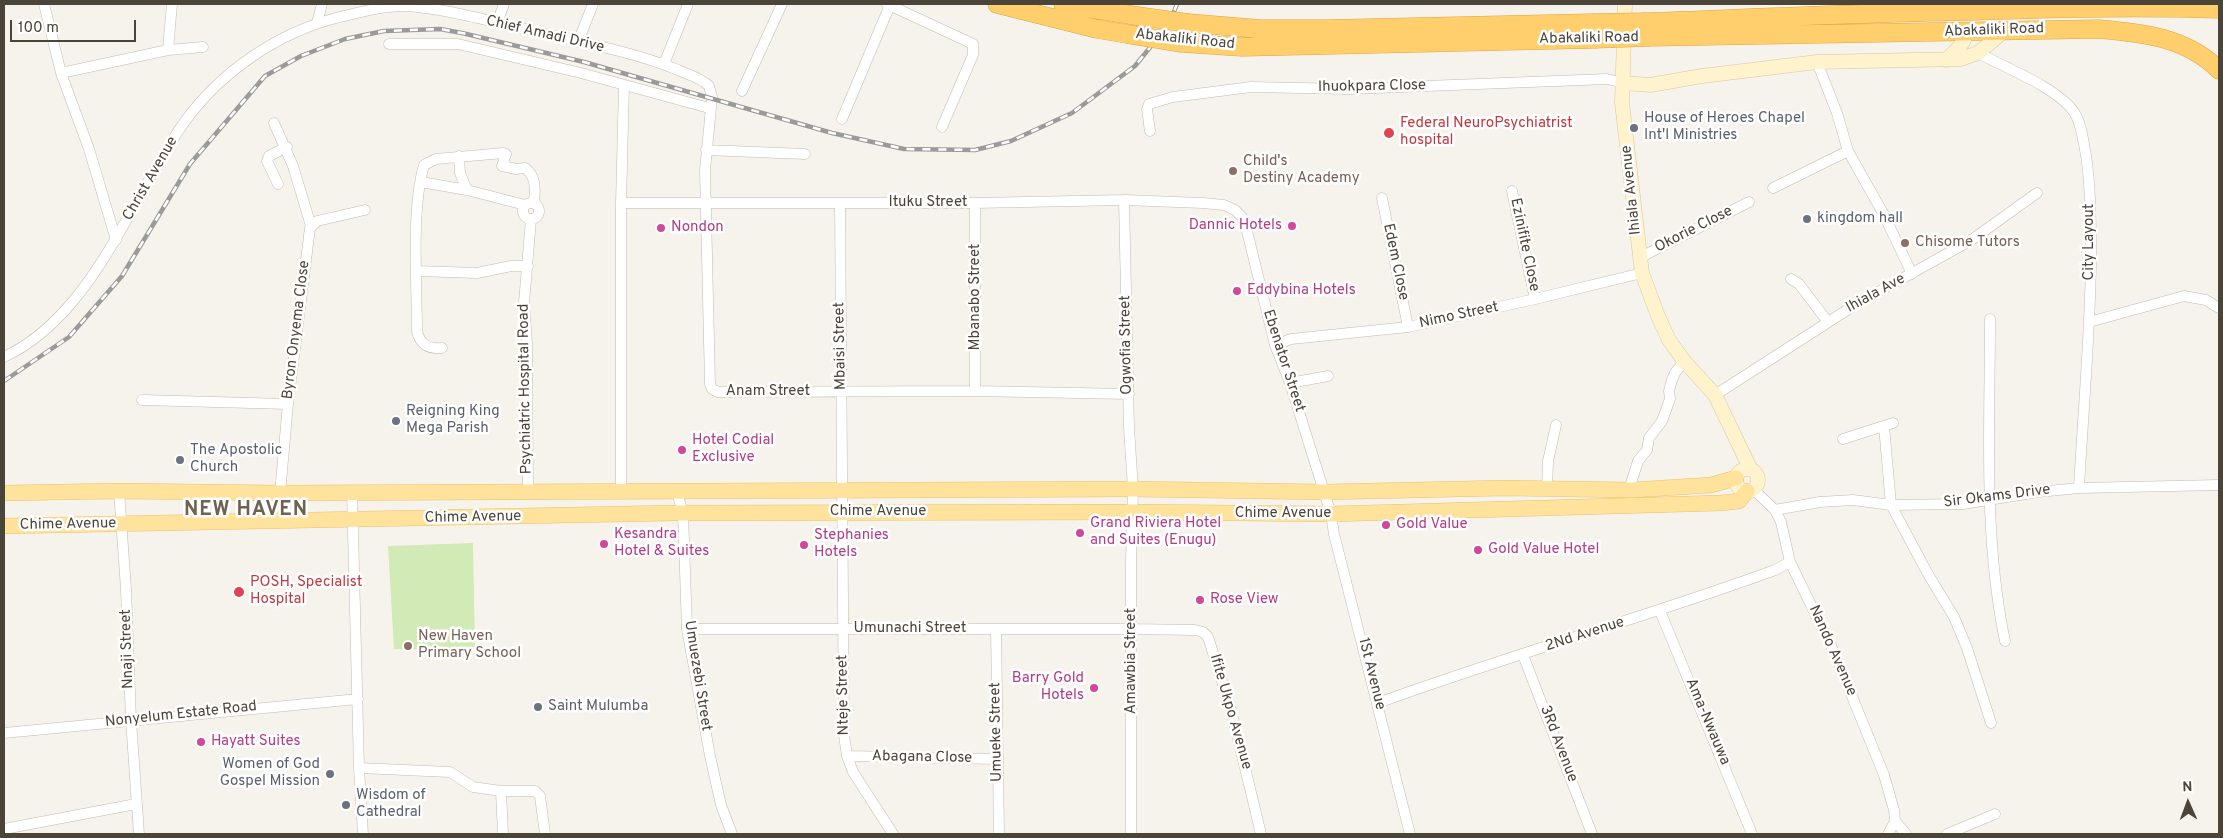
<!DOCTYPE html>
<html>
<head>
<meta charset="utf-8">
<style>
	body { margin:0 }
	#map { position:relative; width:2223px; height:838px; overflow:hidden; background:#f6f3ec; font-family:Overpass,sans-serif }
	canvas { display:block }
	.frame { position:absolute; inset:0; border:5px solid #4b4439; pointer-events:none }
	.north { position:absolute; left:2163px; top:778px; width:50px; height:50px; -webkit-text-stroke:4px #fff; paint-order:stroke; rotate:358deg; font-size:14px; font-weight:700; line-height:20px; text-align:center; color:#4b4439 }
	.north::after { content:''; display:block; margin:auto; width:18px; height:22px; background:#4b4439; clip-path:polygon(50% 0,100% 100%,50% 72%,0 100%) }
	.scale { position:absolute; left:10px; top:20px; width:126px; height:22px; box-sizing:border-box; border:2px solid #4b4439; border-top:0; padding-left:6px; font-size:15px; line-height:18px; white-space:nowrap; color:#4b4439; -webkit-text-stroke:4px #fff; paint-order:stroke }
</style>
</head>
<body>
<div id="map">
<canvas width="2223" height="838"></canvas>
<div class="frame"></div>
<div class="north">N</div>
<div class="scale">100 m</div>
</div>
<script>
const ctx = document.querySelector('canvas').getContext('2d');
ctx.lineJoin = 'round';
function fillPath(path, color) { ctx.fillStyle = color; ctx.fill(path, 'evenodd'); }
function stroke(path, color, width, dash) { ctx.strokeStyle = color; ctx.lineWidth = width; ctx.lineCap = dash ? 'butt' : 'round'; ctx.setLineDash(dash || []); ctx.stroke(path); }
function write(font, color, halo, rows, align = 'center') {
  ctx.font = font + ' Overpass,sans-serif'; ctx.lineWidth = 5; ctx.setLineDash([]); ctx.textBaseline = 'middle'; ctx.strokeStyle = halo; ctx.fillStyle = color; for (const [text, x, y, turn = 0] of rows) {
    ctx.save(); ctx.translate(x, y); ctx.rotate((+turn || 0) * Math.PI / 180); ctx.textAlign = isNaN(turn) ? turn : align; if (halo) ctx.strokeText(text, 0, 0); ctx.fillText(text, 0, 0); ctx.restore();
  }
}
const green = new Path2D(`
	M473 543 475 649H394L388 546Z`);
const street = new Path2D(`
	M44 4 61 73 89 149 116 240
	M887 4 973 44V55L942 127
	M317 23 322 4
	M497 23 504 4
	M578 42 593 4
	M389 44H458L581 73 709 108
	M168 50 172 4
	M1978 53C2004 67 2058 88 2074 112 2082 124 2083 141 2086 155 2091 190 2091 226 2091 261 2090 337 2083 413 2079 488
	M1817 62 1837 113 1848 151 1884 215 1912 274
	M664 64 688 4
	M61 73 168 50 203 47
	M742 91 782 4
	M842 119 890 5
	M274 123 293 166 311 226
	M1150 131 1147 109 1149 104 1173 97 1251 87 1349 89 1607 79 1624 83
	M706 150 805 154
	M459 156 460 173 467 190
	M421 182 467 190 525 205
	M278 184 267 161 269 156 287 147
	M1773 188 1848 151
	M1512 191 1535 299
	M1382 198 1408 327
	M1124 200 1129 428 1133 489 1131 562V834
	M621 203H975L1124 200 1203 203 1224 205 1235 210 1242 217 1246 227 1275 345 1290 383 1331 514 1334 534 1410 834
	M840 203 844 735 847 756 853 772 893 834
	M975 203V391
	M523 211a8 8 0 1 1 16 0a8 8 0 1 1-16 0Z
	M1639 258 1749 202
	M417 271 477 273 511 266H528
	M1791 279 1799 284 1828 322
	M1990 319C1990 426 1983 536 2005 641
	M2089 322 2184 296 2206 300 2219 308
	M1275 345 1291 339 1408 327 1535 299 1642 273
	M442 348C429 349 420 345 417 331 417 283 411 210 424 165L436 159 503 153 506 154 502 166 516 169 525 168C537 177 535 190 534 203
	M4 357C58 332 95 276 123 226 143 192 161 156 183 124 220 72 278 32 340 17 361 12 383 6 405 6 443 8 484 20 521 28 573 41 629 50 678 70 689 75 701 78 709 86L712 97 705 170 710 384 712 389 718 392 975 391 1129 394
	M1290 383 1328 376
	M1715 395 1858 303 1970 241 2037 193
	M142 400 288 404
	M1884 426 1891 505 1928 574 1954 617 1967 648 1991 723
	M1843 439 1893 423
	M1547 489 1548 461 1556 425
	M1753 489 1775 510 1781 522 1790 562 1834 652 1884 775 1894 810 1895 821 1888 834
	M1632 490 1631 483 1638 461 1647 450 1649 438 1662 421 1670 399 1669 391 1672 380 1675 373 1684 361
	M119 491 126 589 131 720 139 834
	M528 491 527 343 524 303 531 219
	M621 491V203L624 85
	M352 492 359 768 363 834
	M677 492 683 513 687 629 710 756 721 805 732 834
	M280 493 288 404 310 228 317 221 365 210
	M1775 510 1820 502 1853 500 1891 505 1963 504 2038 492 2079 488 2219 485
	M1660 611 1752 834
	M687 629H1132L1195 630 1203 632 1208 637 1231 710 1261 834
	M996 630 999 834
	M1523 655 1592 834
	M1378 703C1509 655 1644 618 1775 570L1790 562
	M4 733 358 699
	M847 756 997 759
	M359 768 450 772 473 787 501 791H535L540 796 545 834
	M501 791 503 834
	M1895 821 1906 834
	M4 829 136 804
	M1947 834 1995 814`);
const secondary = new Path2D(`
	M1625 4 1622 103 1642 273 1658 316 1669 340 1684 361 1715 395 1751 470
	M1946 60C1953 53 1967 43 1965 32
	M1624 83 1650 85 1702 76 1817 62 1961 59 1978 53 2003 32
	M1736 480a11 11 0 1 1 22 0a11 11 0 1 1-22 0Z`);
const primary = new Path2D(`
	M4 493 119 491 280 493 1133 489 1324 492 1505 488 1632 490 1711 485 1736 478
	M4 526 674 513 1133 512 1331 514 1721 503 1739 501 1747 491`);
const highway = new Path2D(`
	M997 4 1097 29 1127 34
	M1063 4 1137 16
	M1646 22C1755 18 1864 13 1973 11 2055 8 2137 6 2219 9
	M1188 23 1261 29H1326L1592 23
	M1649 37 2099 29C2143 33 2186 37 2219 70
	M1182 43 1242 47 1594 39`);
const rail = new Path2D(`
	M4 381 69 337 122 276 190 164 265 76 301 56 345 39 384 31 440 29 462 33 584 62 832 133 904 149 975 150 1011 141 1072 113 1135 66 1169 24 1177 4`);
const highwayBridge = new Path2D(`
	M1137 16 1188 23
	M1592 23 1646 22
	M1127 34 1182 43
	M1594 39 1649 37`);
const markers = [
	[1634,128,5,"#6b7280"],
	[1389,133,6,"#e0444e"],
	[1233,171,5,"#8d6e63"],
	[1807,219,5,"#6b7280"],
	[1292,226,5,"#d1479c"],
	[661,228,5,"#d1479c"],
	[1905,243,5,"#8d6e63"],
	[1237,291,5,"#d1479c"],
	[396,421,5,"#6b7280"],
	[682,450,5,"#d1479c"],
	[180,460,5,"#6b7280"],
	[1386,525,5,"#d1479c"],
	[1080,533,5,"#d1479c"],
	[604,544,5,"#d1479c"],
	[804,545,5,"#d1479c"],
	[1478,550,5,"#d1479c"],
	[239,592,6,"#e0444e"],
	[1200,600,5,"#d1479c"],
	[408,646,5,"#8d6e63"],
	[1094,688,5,"#d1479c"],
	[538,707,5,"#6b7280"],
	[201,742,5,"#d1479c"],
	[330,774,5,"#6b7280"],
	[346,805,5,"#6b7280"]
];
const streetNames = [
	["Abakaliki Road",1994,31,-2],
	["Chief Amadi Drive",545,35,13],
	["Abakaliki Road",1589,39,-1],
	["Abakaliki Road",1185,40,6],
	["Ihuokpara Close",1372,87,-1],
	["Christ Avenue",151,179,-60],
	["Ihiala Avenue",1632,190,-96],
	["Ituku Street",928,203],
	["Okorie Close",1694,230,-27],
	["City Layout",2090,242,-90],
	["Ezinifite Close",1524,245,78],
	["Edem Close",1395,262,78],
	["Ihiala Ave",1876,294,-29],
	["Mbanabo Street",976,297,-90],
	["Nimo Street",1459,316,-12],
	["Byron Onyema Close",297,330,-83],
	["Ogwofia Street",1127,345,-91],
	["Mbaisi Street",841,346,-91],
	["Ebenator Street",1283,361,72],
	["Psychiatric Hospital Road",526,389,-91],
	["Anam Street",768,392],
	["Sir Okams Drive",1997,497,-7],
	["Chime Avenue",878,512],
	["Chime Avenue",1283,514],
	["Chime Avenue",473,518,-1],
	["Chime Avenue",68,525,-1],
	["Umunachi Street",910,629],
	["2Nd Avenue",1585,635,-18],
	["Nnaji Street",128,649,-92],
	["Nando Avenue",1832,651,66],
	["Amawbia Street",1132,661,-90],
	["1St Avenue",1371,674,76],
	["Umuezebi Street",697,676,81],
	["Nteje Street",844,695,-91],
	["Ifite Ukpo Avenue",1230,712,74],
	["Nonyelum Estate Road",181,715,-6],
	["Ama-Nwauwa",1707,722,67],
	["Umueke Street",997,732,-91],
	["3Rd Avenue",1558,744,69],
	["Abagana Close",922,758,1]
];
const worshipNames = [
	["House of Heroes Chapel",1644,119],
	["Int'l Ministries",1644,136],
	["kingdom hall",1817,219],
	["Reigning King",406,412],
	["Mega Parish",406,429],
	["The Apostolic",190,451],
	["Church",190,468],
	["Saint Mulumba",548,707],
	["Women of God",320,765,"right"],
	["Gospel Mission",320,782,"right"],
	["Wisdom of",356,796],
	["Cathedral",356,813]
];
const healthNames = [
	["Federal NeuroPsychiatrist",1400,124],
	["hospital",1400,141],
	["POSH, Specialist",250,583],
	["Hospital",250,600]
];
const educationNames = [
	["Child's",1243,162],
	["Destiny Academy",1243,179],
	["Chisome Tutors",1915,243],
	["New Haven",418,637],
	["Primary School",418,654]
];
const hotelNames = [
	["Dannic Hotels",1282,226,"right"],
	["Nondon",671,228],
	["Eddybina Hotels",1247,291],
	["Hotel Codial",692,441],
	["Exclusive",692,458],
	["Grand Riviera Hotel",1090,524],
	["and Suites (Enugu)",1090,541],
	["Gold Value",1396,525],
	["Kesandra",614,535],
	["Hotel & Suites",614,552],
	["Stephanies",814,536],
	["Hotels",814,553],
	["Gold Value Hotel",1488,550],
	["Rose View",1210,600],
	["Barry Gold",1084,679,"right"],
	["Hotels",1084,696,"right"],
	["Hayatt Suites",211,742]
];
const districtNames = [
	["NEW HAVEN",246,511]
];
fillPath(green, '#d2eab5');
stroke(street, '#c2bbae', 11);
stroke(secondary, '#d6c79b', 15);
stroke(primary, '#e6c16a', 16);
stroke(highway, '#e0a43c', 19);
stroke(street, '#fff', 10);
stroke(secondary, '#fff3cd', 14);
stroke(primary, '#ffe39c', 15);
stroke(highway, '#ffcf6e', 18);
stroke(rail, '#9a9a9a', 4.5);
stroke(rail, '#fff', 2.5, [8]);
stroke(highwayBridge, '#e0a43c', 19, []);
stroke(highwayBridge, '#ffcf6e', 18);
for (const [x, y, r, color] of markers) { const dot = new Path2D(); dot.arc(x, y, r, 0, 2 * Math.PI); ctx.fillStyle = color; ctx.fill(dot); stroke(dot, '#fff', 2); }
write('15px', '#4b4439', '#fff', streetNames);
write('15px', '#5b616d', '#fff', worshipNames, 'left');
write('15px', '#be3a42', '#fff', healthNames, 'left');
write('15px', '#785e54', '#fff', educationNames, 'left');
write('15px', '#b23c85', '#fff', hotelNames, 'left');
ctx.letterSpacing = '1px';
write('bold 20px', '#6e6250', '#fff', districtNames);
ctx.letterSpacing = '0px';
</script>
</body>
</html>
